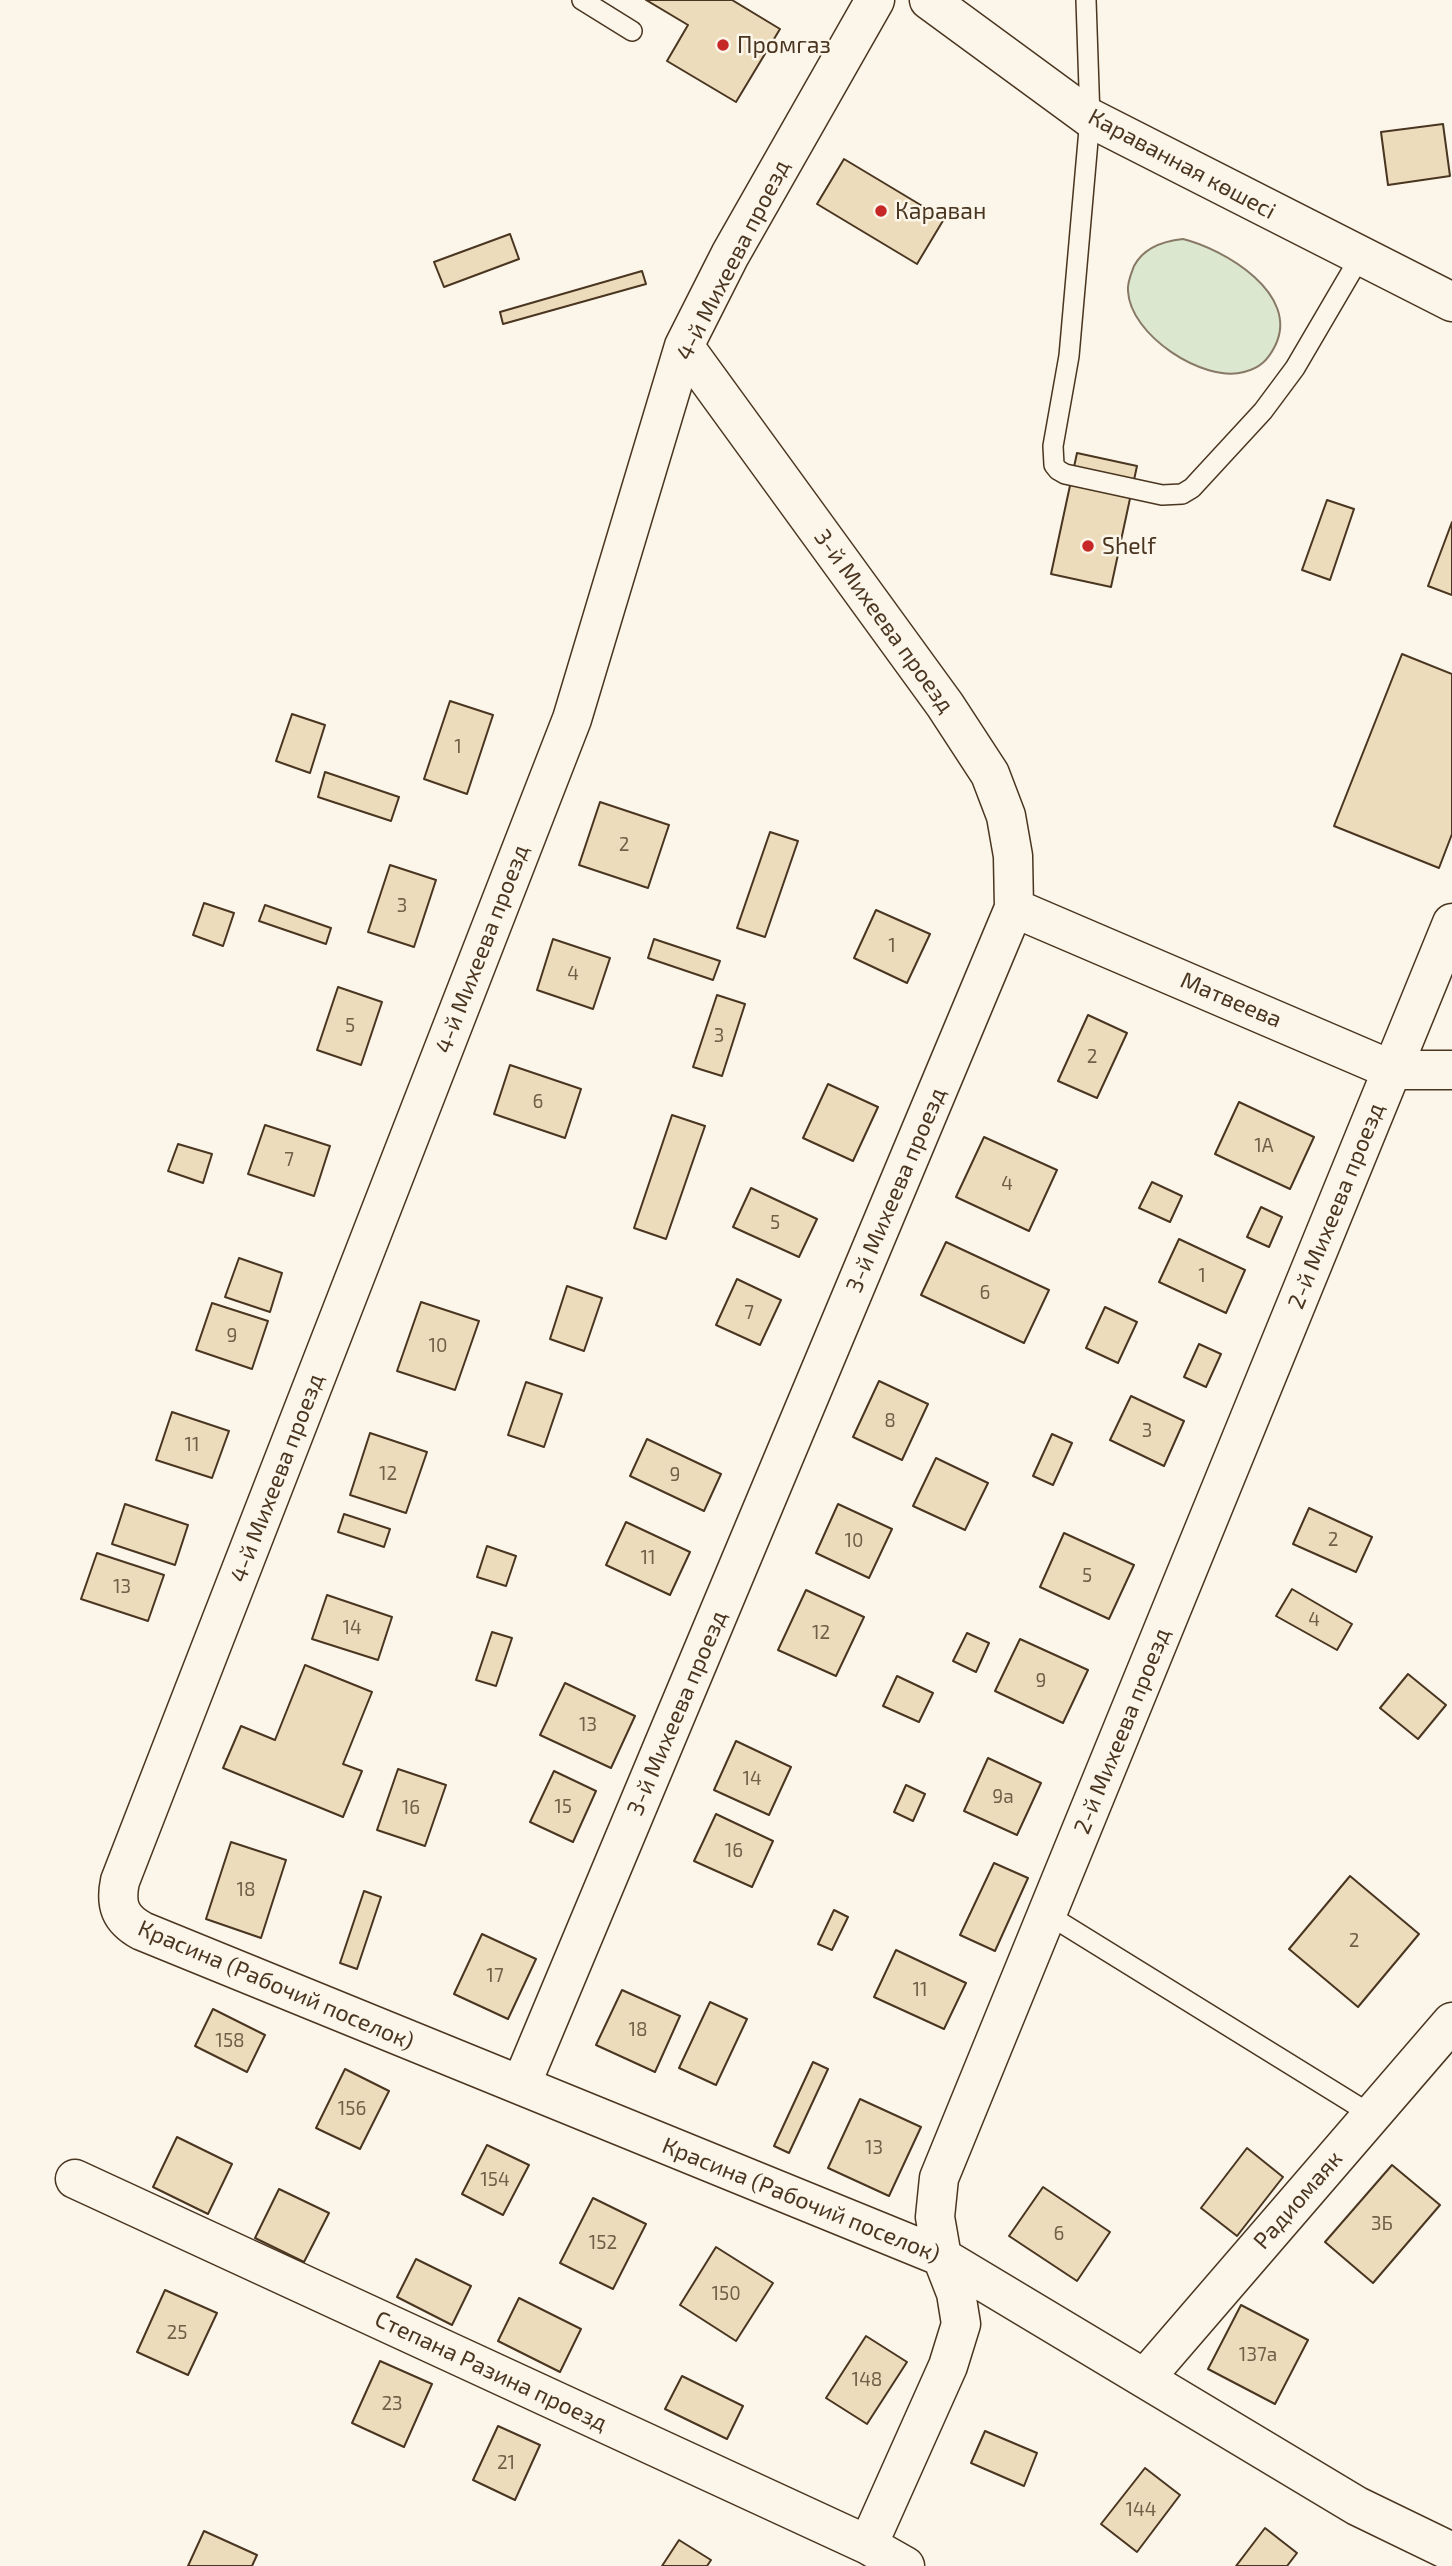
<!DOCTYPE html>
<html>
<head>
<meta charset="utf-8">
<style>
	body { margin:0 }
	canvas { display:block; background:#fbf6e9 }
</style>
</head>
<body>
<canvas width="1452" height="2566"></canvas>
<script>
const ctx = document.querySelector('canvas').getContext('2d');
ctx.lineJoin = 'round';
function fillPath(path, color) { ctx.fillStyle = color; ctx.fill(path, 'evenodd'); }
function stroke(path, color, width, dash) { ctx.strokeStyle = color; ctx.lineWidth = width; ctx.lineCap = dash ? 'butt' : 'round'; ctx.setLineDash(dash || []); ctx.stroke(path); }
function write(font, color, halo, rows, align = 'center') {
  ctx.font = font + ' "Exo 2",sans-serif'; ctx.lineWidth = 5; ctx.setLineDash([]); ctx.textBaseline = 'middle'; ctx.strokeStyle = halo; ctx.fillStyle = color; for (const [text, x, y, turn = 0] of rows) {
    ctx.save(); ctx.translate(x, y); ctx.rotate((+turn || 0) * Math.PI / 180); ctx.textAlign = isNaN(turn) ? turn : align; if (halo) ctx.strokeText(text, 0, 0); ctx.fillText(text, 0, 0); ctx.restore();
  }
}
const green = new Path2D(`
	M1183 239C1224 249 1301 294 1275 346 1268 360 1260 368 1244 372 1203 383 1130 335 1128 291 1127 283 1131 274 1134 266 1144 247 1164 241 1183 239Z`);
const building = new Path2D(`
	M646 0H732L780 29 736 102 667 61 688 25Z
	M1443 124 1450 176 1388 185 1381 132Z
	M844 159 944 219 917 264 817 204Z
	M510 234 519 259 444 287 434 262Z
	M642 271 646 284 503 324 500 312Z
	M1077 453 1137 466 1111 587 1051 574Z
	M1327 500 1354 509 1330 580 1302 570Z
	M1452 522V595L1428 586Z
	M1402 654 1452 674V834L1439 868 1334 826Z
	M450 701 493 715 467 794 424 779Z
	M292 714 325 725 310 773 276 761Z
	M325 772 399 797 391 821 318 797Z
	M600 802 669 825 648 888 579 865Z
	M770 832 798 841 765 937 737 928Z
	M390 865 436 880 414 947 368 932Z
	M204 903 234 913 223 946 193 935Z
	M265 905 331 928 326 944 259 921Z
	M876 910 930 934 907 983 854 958Z
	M553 939 610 958 593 1009 537 990Z
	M654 939 720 961 713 980 648 958Z
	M338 987 382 1002 361 1065 317 1050Z
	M717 995 745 1004 722 1076 693 1067Z
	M1088 1015 1127 1033 1097 1098 1058 1081Z
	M510 1065 581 1089 565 1138 494 1114Z
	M828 1084 878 1107 853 1161 803 1138Z
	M1239 1102 1314 1137 1290 1189 1215 1154Z
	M672 1115 705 1126 666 1239 634 1228Z
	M265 1125 330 1146 314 1196 248 1174Z
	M984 1137 1057 1170 1029 1231 956 1197Z
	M178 1144 212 1154 203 1183 168 1171Z
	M1152 1182 1182 1196 1170 1222 1139 1208Z
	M751 1188 817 1219 799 1257 733 1227Z
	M1261 1207 1282 1217 1269 1247 1247 1237Z
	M1179 1239 1245 1270 1226 1313 1159 1282Z
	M946 1242 1049 1290 1024 1343 921 1295Z
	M239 1258 282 1273 270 1312 225 1297Z
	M737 1279 781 1300 760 1345 716 1325Z
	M567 1286 602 1298 584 1351 550 1339Z
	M421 1302 479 1321 455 1390 397 1371Z
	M212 1303 268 1321 252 1369 196 1350Z
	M1105 1307 1137 1322 1118 1363 1086 1348Z
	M1199 1344 1221 1354 1206 1387 1184 1377Z
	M879 1381 928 1404 902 1460 853 1437Z
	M526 1382 562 1394 544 1447 508 1435Z
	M1131 1396 1184 1421 1164 1466 1110 1440Z
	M172 1412 229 1431 212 1478 156 1460Z
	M370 1433 427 1452 406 1513 350 1495Z
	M1052 1434 1072 1443 1053 1485 1033 1476Z
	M647 1439 721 1474 704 1511 630 1476Z
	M936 1458 988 1483 965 1530 913 1506Z
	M125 1504 188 1525 175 1565 112 1544Z
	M838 1504 892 1529 869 1578 816 1553Z
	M1309 1508 1372 1537 1356 1572 1293 1544Z
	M344 1514 390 1529 384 1547 338 1532Z
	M626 1522 690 1552 670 1595 606 1565Z
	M1064 1533 1134 1565 1109 1619 1040 1587Z
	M487 1546 516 1556 506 1586 477 1577Z
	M97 1553 164 1575 148 1621 81 1599Z
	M1292 1589 1352 1624 1337 1650 1276 1616Z
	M806 1590 864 1617 836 1676 778 1650Z
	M327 1595 392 1617 378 1660 312 1639Z
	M492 1632 512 1638 496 1686 476 1680Z
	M967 1633 989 1643 976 1672 953 1661Z
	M1020 1639 1088 1670 1063 1723 995 1691Z
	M305 1665 372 1692 343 1764 362 1771 343 1817 223 1768 241 1726 275 1740Z
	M1408 1674 1446 1705 1418 1739 1380 1708Z
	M897 1676 933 1693 919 1722 883 1706Z
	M565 1683 635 1716 611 1768 540 1735Z
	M736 1741 791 1767 769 1815 714 1790Z
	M988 1758 1041 1783 1017 1835 964 1811Z
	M398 1769 446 1785 425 1846 377 1830Z
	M554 1771 596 1791 573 1842 530 1822Z
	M906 1785 925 1794 913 1821 894 1812Z
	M716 1814 773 1841 752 1887 694 1861Z
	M231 1842 286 1860 261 1938 206 1919Z
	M994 1863 1028 1878 995 1951 960 1935Z
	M1350 1876 1419 1934 1358 2007 1289 1949Z
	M364 1891 381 1897 357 1969 340 1963Z
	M834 1910 848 1917 832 1950 818 1944Z
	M482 1934 536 1959 508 2019 454 1994Z
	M896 1950 966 1983 944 2029 874 1997Z
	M622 1990 680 2016 655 2072 596 2045Z
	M710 2002 747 2019 716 2085 679 2068Z
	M213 2009 265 2035 247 2072 195 2046Z
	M813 2062 828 2069 789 2153 774 2146Z
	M345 2069 389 2091 360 2149 316 2128Z
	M860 2099 921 2127 889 2196 828 2168Z
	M177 2137 232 2164 208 2214 153 2187Z
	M487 2145 529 2165 503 2215 462 2194Z
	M1247 2148 1283 2177 1237 2236 1201 2208Z
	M1392 2165 1440 2205 1373 2283 1325 2242Z
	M1043 2187 1110 2232 1077 2281 1009 2236Z
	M279 2189 329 2213 304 2262 255 2238Z
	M593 2198 646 2224 613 2289 560 2263Z
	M716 2247 773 2283 736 2341 680 2305Z
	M416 2259 471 2286 452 2325 397 2297Z
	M165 2290 217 2313 188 2375 137 2352Z
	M519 2298 581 2329 560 2372 498 2341Z
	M1241 2305 1308 2340 1275 2404 1208 2369Z
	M866 2336 907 2362 867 2424 826 2398Z
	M380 2361 432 2384 404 2447 352 2423Z
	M682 2376 743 2406 727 2439 665 2409Z
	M498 2426 540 2445 515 2500 473 2480Z
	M985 2431 1037 2453 1024 2486 971 2463Z
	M1145 2468 1180 2495 1137 2552 1101 2524Z
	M1265 2528 1297 2553 1287 2566H1236Z
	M204 2531 257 2555 252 2566H188Z
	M679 2540 711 2560 707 2566H662Z`);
const lane = new Path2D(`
	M582 0 632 31
	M1086 0 1090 118 1069 356 1053 446 1054 465 1058 470 1065 474 1162 495 1182 494 1192 488 1263 411 1295 368 1360 257
	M1047 1914 1372 2115`);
const street = new Path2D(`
	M875 0 730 255 684 346 572 719 120 1881C115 1905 120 1919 142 1931L942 2257 1357 2506 1452 2552
	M1014 908 1392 1070H1452
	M521 2085 1014 908 1013 856 1006 816 990 774 945 705 684 346
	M75 2179 868 2545 905 2566
	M1145 2378 1452 2022
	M868 2545 948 2366 961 2324 956 2293 942 2257 935 2217 939 2178 1452 923`);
const secondary = new Path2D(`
	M929 0 1090 118 1452 302`);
const markers = [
	[723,45,7,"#c62828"],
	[881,211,7,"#c62828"],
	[1088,546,7,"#c62828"]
];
const numberNames = [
	["1",458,747],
	["2",624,845],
	["3",402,906],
	["1",892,946],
	["4",573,974],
	["5",350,1026],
	["3",719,1036],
	["2",1092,1057],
	["6",538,1102],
	["1А",1264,1146],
	["7",289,1160],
	["4",1007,1184],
	["5",775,1223],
	["1",1202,1276],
	["6",985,1293],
	["7",749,1313],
	["9",232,1336],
	["10",438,1346],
	["8",890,1421],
	["3",1147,1431],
	["11",192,1445],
	["12",388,1474],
	["9",675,1475],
	["2",1333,1540],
	["10",854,1541],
	["11",648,1558],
	["5",1087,1576],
	["13",122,1587],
	["4",1314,1620],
	["14",352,1628],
	["12",821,1633],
	["9",1041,1681],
	["13",588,1725],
	["14",752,1779],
	["9а",1003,1797],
	["15",563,1807],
	["16",411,1808],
	["16",734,1851],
	["18",246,1890],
	["2",1354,1941],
	["17",495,1976],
	["11",920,1990],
	["18",638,2030],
	["158",230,2041],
	["156",352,2109],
	["13",874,2148],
	["154",495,2180],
	["3Б",1382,2224],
	["6",1059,2234],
	["152",603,2243],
	["150",726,2294],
	["25",177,2333],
	["137а",1258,2355],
	["148",867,2380],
	["23",392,2404],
	["21",506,2463],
	["144",1141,2510]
];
const poiNames = [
	["Промгаз",737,45],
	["Караван",895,211],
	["Shelf",1102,546]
];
const streetNames = [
	["Караванная көшесі",1182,164,28],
	["4-й Михеева проезд",733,260,-63],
	["3-й Михеева проезд",884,621,54],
	["4-й Михеева проезд",482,949,-69],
	["Матвеева",1231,1000,23],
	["3-й Михеева проезд",896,1190,-67],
	["2-й Михеева проезд",1336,1206,-68],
	["4-й Михеева проезд",277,1478,-69],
	["3-й Михеева проезд",677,1713,-67],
	["2-й Михеева проезд",1122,1731,-68],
	["Красина (Рабочий поселок)",276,1985,23],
	["Красина (Рабочий поселок)",801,2200,22],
	["Радиомаяк",1298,2200,-49],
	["Степана Разина проезд",491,2371,25]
];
fillPath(green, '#dce7d0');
stroke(green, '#887966', 2);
fillPath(building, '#ecdcbc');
stroke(building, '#4a3520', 2);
stroke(lane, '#4a3520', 22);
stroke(street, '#4a3520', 41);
stroke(secondary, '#4a3520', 41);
stroke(lane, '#fbf6e9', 19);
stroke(street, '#fbf6e9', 38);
stroke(secondary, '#fbf6e9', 38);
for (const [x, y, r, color] of markers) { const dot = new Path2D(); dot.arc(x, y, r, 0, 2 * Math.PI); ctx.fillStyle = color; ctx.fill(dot); stroke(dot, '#fbf6e9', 2.5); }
write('19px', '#725f47', null, numberNames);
write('23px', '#4a3520', '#fbf6e9', poiNames, 'left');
write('23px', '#4a3520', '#fbf6e9', streetNames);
</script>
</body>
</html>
